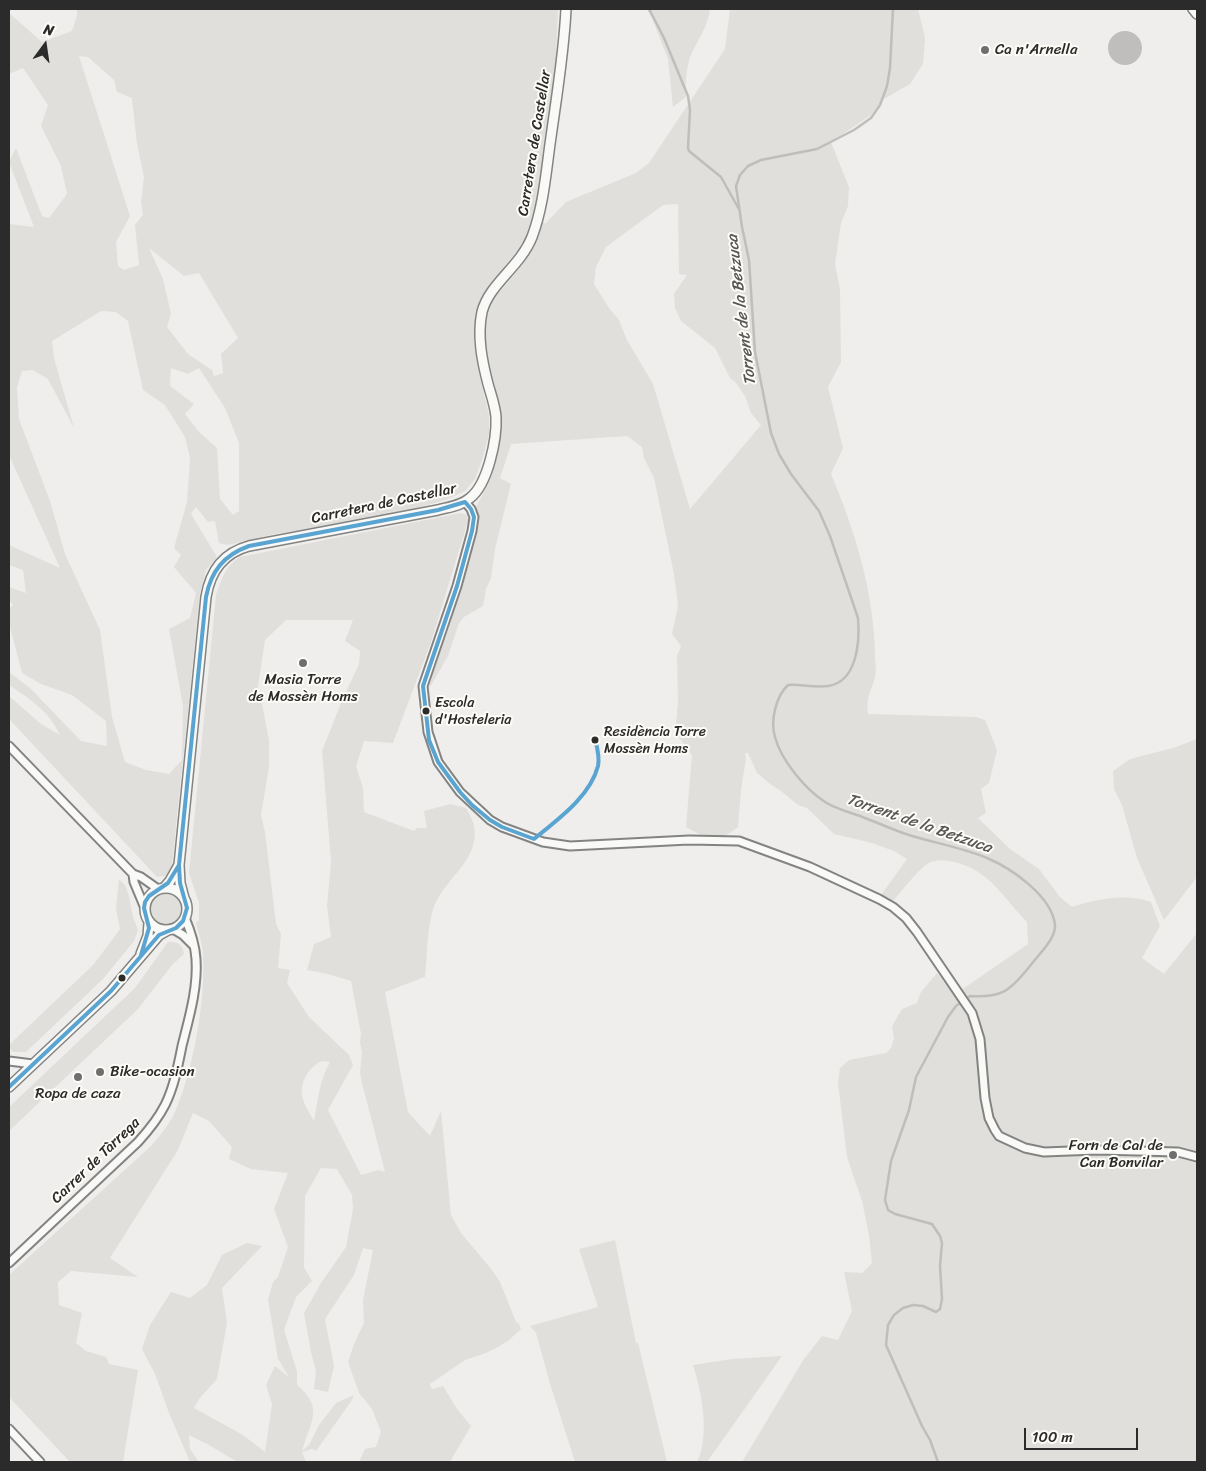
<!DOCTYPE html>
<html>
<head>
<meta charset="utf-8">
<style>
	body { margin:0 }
	#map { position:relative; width:1206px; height:1471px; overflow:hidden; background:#efeeec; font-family:Sriracha,sans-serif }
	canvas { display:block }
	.frame { position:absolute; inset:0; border:10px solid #2b2b2b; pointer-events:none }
	.north { position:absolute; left:20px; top:20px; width:50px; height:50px; -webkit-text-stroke:4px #fdfcf7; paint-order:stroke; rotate:14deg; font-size:14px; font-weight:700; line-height:20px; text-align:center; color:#2b2b2b }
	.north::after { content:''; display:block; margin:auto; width:18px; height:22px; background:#2b2b2b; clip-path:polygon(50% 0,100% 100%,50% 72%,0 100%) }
	.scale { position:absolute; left:1024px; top:1428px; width:114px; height:22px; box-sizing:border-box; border:2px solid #2b2b2b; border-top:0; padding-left:6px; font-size:15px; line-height:18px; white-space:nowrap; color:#2b2b2b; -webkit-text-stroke:4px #fdfcf7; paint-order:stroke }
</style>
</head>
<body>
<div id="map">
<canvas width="1206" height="1471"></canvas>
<div class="frame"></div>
<div class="north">N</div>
<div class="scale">100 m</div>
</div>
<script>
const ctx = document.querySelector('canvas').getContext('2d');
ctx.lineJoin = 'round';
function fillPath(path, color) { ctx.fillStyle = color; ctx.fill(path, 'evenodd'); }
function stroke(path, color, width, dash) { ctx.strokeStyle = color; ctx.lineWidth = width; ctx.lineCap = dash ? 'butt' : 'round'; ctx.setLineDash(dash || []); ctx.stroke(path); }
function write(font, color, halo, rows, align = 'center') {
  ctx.font = font + ' Sriracha,sans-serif'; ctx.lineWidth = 4; ctx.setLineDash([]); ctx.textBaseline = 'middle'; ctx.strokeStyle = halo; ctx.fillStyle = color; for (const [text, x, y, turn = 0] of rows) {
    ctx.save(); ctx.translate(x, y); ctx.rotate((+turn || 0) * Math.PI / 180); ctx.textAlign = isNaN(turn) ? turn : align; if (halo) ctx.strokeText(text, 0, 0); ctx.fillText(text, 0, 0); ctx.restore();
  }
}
const green = new Path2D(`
	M77 9H558L555 82 548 118 537 210 539 216 545 224 566 202 636 173 649 163 725 49 730 9H918L925 38 923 64 910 84 882 100 871 115 831 142 849 187 848 206 841 223 835 264 840 289 841 362 828 387 843 448 831 474C855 531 874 592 875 655 875 662 877 670 875 677 871 693 866 696 868 714L976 717 985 720 997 750 989 783 981 789 986 813 978 818 1010 849 1039 869 1060 897 1072 907C1097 899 1125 893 1151 902L1160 926 1142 958 1164 974 1197 933V1462H742L804 1359 822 1336 838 1340 852 1311 844 1272 862 1273 872 1263 869 1235 862 1201 847 1157 838 1083 840 1068 849 1060 886 1053 891 1048 894 1038 892 1026 902 1009 917 1003 921 992 937 973 954 995 1028 944 1027 922C1003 898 990 870 954 862 945 860 935 859 927 864 917 871 902 891 893 901L881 895 907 859 894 851 872 843 834 834 807 808 798 805 781 791 770 784 757 773 748 753H745L746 759 741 790 738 827 722 838 701 835 686 827 692 755 678 736 676 724 678 702 677 656 681 646 672 634 678 606 674 574 654 478 644 458 642 447 627 436 511 444 500 478 511 484 495 549 491 578 486 589 483 606 464 617 459 623 448 656 429 689 433 672 449 628 479 518 475 508 481 498 491 477 499 445 484 336C486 295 500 296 520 267L511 262 485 291 476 313 474 339 478 369 489 415V434L482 460 475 479 465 491 448 499 400 513 331 526 275 534 228 545 219 543 215 521 208 522 196 507 191 514 217 557 206 570 200 594 172 866 166 876 157 877 9 719V696L41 724 60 735C49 711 30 699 9 685V672L30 688 81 741 107 746 106 721 72 695 41 684 22 673 9 623V609L13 605 9 600V587L26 593 23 570 9 565V545L60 568 9 455V224L34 227 9 162 16 148 42 216 49 218 67 194 61 166 41 126 48 105 23 68 9 74V13L42 42 72 31 77 16ZM79 56 88 57 114 80 117 92 132 98 137 144 144 177 141 202 143 215 135 225 139 265 124 270 118 266 116 242 130 216ZM678 204 679 274 687 275 674 294 675 308 681 321 715 348 730 378 736 383 745 396 751 413 761 425 690 509 653 384 627 340 619 320 609 308 594 284 596 267 606 247 663 205ZM149 248 184 276 199 273 238 338 221 354 223 373 214 376 212 370 188 354 167 327 171 314 163 279ZM101 311 116 312 128 321 143 390 165 405 185 437 190 458 187 502 174 548 181 555 174 567 196 593 190 618 169 629 183 706 182 760 169 774 146 770 125 762 112 717 100 630 65 554 50 501 19 419 17 388 22 371 33 370 48 379 74 428 54 358 52 341ZM171 368 188 374 199 368 225 408 239 443V511L233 515 220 499 217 448 199 432 185 414 194 404 170 386Z
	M647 9H710C708 27 697 41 690 57 686 71 685 83 686 97L673 107 668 59 652 18Z
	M461 513 467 515 468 521 431 642 393 743 364 741 356 766 363 788 364 812 414 831 417 828H427L424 811 450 804 466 808C469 814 473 820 474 826 481 862 440 880 432 913 427 933 427 956 425 977L385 992 408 1112 430 1136 441 1111 451 1215 461 1233 492 1270 500 1282 516 1322 519 1324 521 1329 509 1340 498 1347 486 1353 465 1360 430 1384 432 1389 443 1386 457 1409 471 1426 452 1458 451 1462H359L365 1449 376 1447 381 1432 372 1409 359 1393 348 1362 354 1344 364 1323 363 1300 373 1250 363 1248 354 1275 325 1319 334 1366 328 1392 314 1389 316 1371 311 1352 304 1313 321 1283 346 1247 353 1209 352 1195 337 1169 321 1168 305 1196 304 1267 312 1281 296 1297 284 1330 297 1371V1385C325 1408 310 1422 302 1451L309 1445 319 1425 336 1403 354 1395 352 1400 316 1451 312 1449 302 1452 306 1462H237L209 1445 189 1435 190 1449 199 1462H190L169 1413 155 1374 142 1349 150 1325 171 1292 190 1298 207 1285 222 1255 247 1243 262 1246 222 1288 227 1323 217 1379 199 1399 194 1408 243 1435 265 1452 272 1404 266 1385 275 1366 289 1377 278 1359 268 1300 273 1282 278 1277 288 1247 274 1209 288 1173 251 1169 229 1159 232 1147 209 1121 193 1113 178 1150 110 1258 138 1277 71 1271 58 1282 59 1305 82 1313 76 1343 86 1351 106 1357 109 1364 138 1370 123 1462H70L9 1397V1275L151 1146C159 1137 166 1128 172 1118 192 1079 206 999 203 956 203 945 198 933 196 922L199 921V903L189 873 216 595C222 579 225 566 240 557ZM286 620H353L345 641 360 651 359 664 341 703 322 751 331 861 327 906 331 937 314 944 307 970 328 974 351 981 361 1034 360 1043 362 1052 360 1073 362 1083 385 1172 378 1170 361 1175 328 1110 353 1065 349 1055 309 1017 287 983 290 970 278 968 281 934 276 924 265 832 261 815 269 767V740L260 694 257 693 265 640ZM322 1061 330 1062C319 1081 318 1101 314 1121 310 1114 303 1103 302 1095 300 1081 310 1066 322 1061Z
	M1197 739V877L1164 920 1137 858 1122 805 1114 789 1113 771 1130 759 1173 748Z
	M119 879 125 885 129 896 133 917 138 930 134 941 103 979 26 1052H13L9 1047V1045L93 965 118 932 120 929 116 908Z
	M150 909a16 16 0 1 1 32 0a16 16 0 1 1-32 0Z
	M168 942C177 941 183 945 184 954L172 965 138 1009 9 1131V1107L135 988Z
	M615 1240 636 1343H638L640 1351 667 1462H575L551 1387 536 1333 530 1326 598 1307 579 1249Z
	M782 1356 707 1462H697C710 1436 702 1393 693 1365L732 1359Z`);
const water = new Path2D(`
	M1108 48a17 17 0 1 1 34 0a17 17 0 1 1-34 0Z`);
const stream = new Path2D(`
	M649 9 664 38 688 96 690 110 688 148 689 151 721 177 740 211
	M893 9 890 68 887 86 880 105 871 118 854 130 817 149 761 160 748 166 740 175 736 186 742 227 749 260 755 352 771 433 779 454 791 474 819 511 830 536 858 618C860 642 857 682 828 686 815 688 801 684 788 685 776 696 770 721 775 737 781 760 805 789 825 802 836 809 849 812 860 816 876 822 891 829 906 834 933 843 961 847 987 858 1011 868 1052 896 1055 925 1056 939 1038 955 1030 966 1010 991 1002 998 970 996L956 1006 948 1017 916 1077 909 1110 891 1161 885 1200 888 1210 895 1214 932 1224 940 1236 942 1243 940 1266 942 1299 940 1309 936 1312 923 1306 913 1305 903 1308 894 1315 888 1325 886 1345 922 1426 930 1440 938 1462`);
const minor = new Path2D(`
	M465 502 471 509 474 517 472 531 457 586 423 686 428 732 438 762 460 792 490 820 502 827 543 842 570 846 689 840 739 841 810 867 879 899 893 907 906 918 917 932 972 1013 980 1039 985 1098 989 1118 995 1130 999 1136 1025 1148 1044 1152 1097 1150 1178 1152 1197 1157
	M9 746 133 874 141 877 158 889
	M133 874 134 882 144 906
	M173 929 183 935 193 945
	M9 1061 33 1064
	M9 1263 138 1142C148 1131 158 1119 165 1105 174 1087 178 1066 182 1046 189 1018 198 988 196 959 195 944 191 932 185 918
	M9 1429 40 1462`);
const tertiary = new Path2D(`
	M1193 9 1197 14
	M145 909a21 21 0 1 1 42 0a21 21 0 1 1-42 0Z
	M164 888 170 881 179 865
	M184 898 180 883 179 865 206 597C210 572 223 553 249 546L438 510C449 507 461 506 470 498 488 484 497 439 496 417 495 405 491 395 488 384 482 361 477 336 482 312 489 284 520 267 532 237 544 205 546 171 551 137 557 94 564 52 566 9
	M141 954 148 936 149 923
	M9 1087 111 991 159 935 168 930`);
const bus1 = new Path2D(`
	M141 955 149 928 144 908 145 902 149 896 168 883 179 865
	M9 1087 111 991 159 935 176 928 183 921 187 908 180 883 179 865 206 597C211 571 224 555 249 546L438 510 465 502 471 509 474 517 472 531 457 586 423 686 429 740 438 762 460 792 472 805 490 820 502 827 534 839C557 820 590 797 598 766 600 757 597 747 595 739`);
const markers = [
	[985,50,5,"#706f6f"],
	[303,663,5,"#706f6f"],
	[426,711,4.5,"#2b2b2b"],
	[595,740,4.5,"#2b2b2b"],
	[122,978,4.5,"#2b2b2b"],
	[100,1072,5,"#706f6f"],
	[78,1077,5,"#706f6f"],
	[1173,1155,5,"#706f6f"]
];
const busNames = [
	["Escola",435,703],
	["d'Hosteleria",435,720],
	["Residència Torre",604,732],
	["Mossèn Homs",604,749]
];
const poiNames = [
	["Ca n'Arnella",995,50],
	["Masia Torre",303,680,"center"],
	["de Mossèn Homs",303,697,"center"],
	["Bike-ocasion",110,1072],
	["Ropa de caza",78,1094,"center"],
	["Forn de Cal de",1163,1146,"right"],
	["Can Bonvilar",1163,1163,"right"]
];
const streetNames = [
	["Carretera de Castellar",535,143,-81],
	["Carretera de Castellar",384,504,-12],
	["Carrer de Tàrrega",96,1161,-44]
];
const waterNames = [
	["Torrent de la Betzuca",742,310,-97],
	["Torrent de la Betzuca",919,824,19]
];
fillPath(green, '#e0dfdc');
fillPath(water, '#bfbebc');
stroke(stream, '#bfbebc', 2.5);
stroke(minor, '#838382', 11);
stroke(tertiary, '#838382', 12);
stroke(minor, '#f9f9f7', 7);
stroke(tertiary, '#f9f9f7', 9);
stroke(bus1, '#5aa4d1', 4);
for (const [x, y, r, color] of markers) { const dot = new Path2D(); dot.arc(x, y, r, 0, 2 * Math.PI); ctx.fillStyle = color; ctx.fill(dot); stroke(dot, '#fdfcf7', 2); }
write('14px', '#2b2b2b', '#fdfcf7', busNames, 'left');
write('15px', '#2b2b2b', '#fdfcf7', poiNames, 'left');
write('15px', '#2b2b2b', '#fdfcf7', streetNames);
write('italic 16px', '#575756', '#fdfcf7', waterNames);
</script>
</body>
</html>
